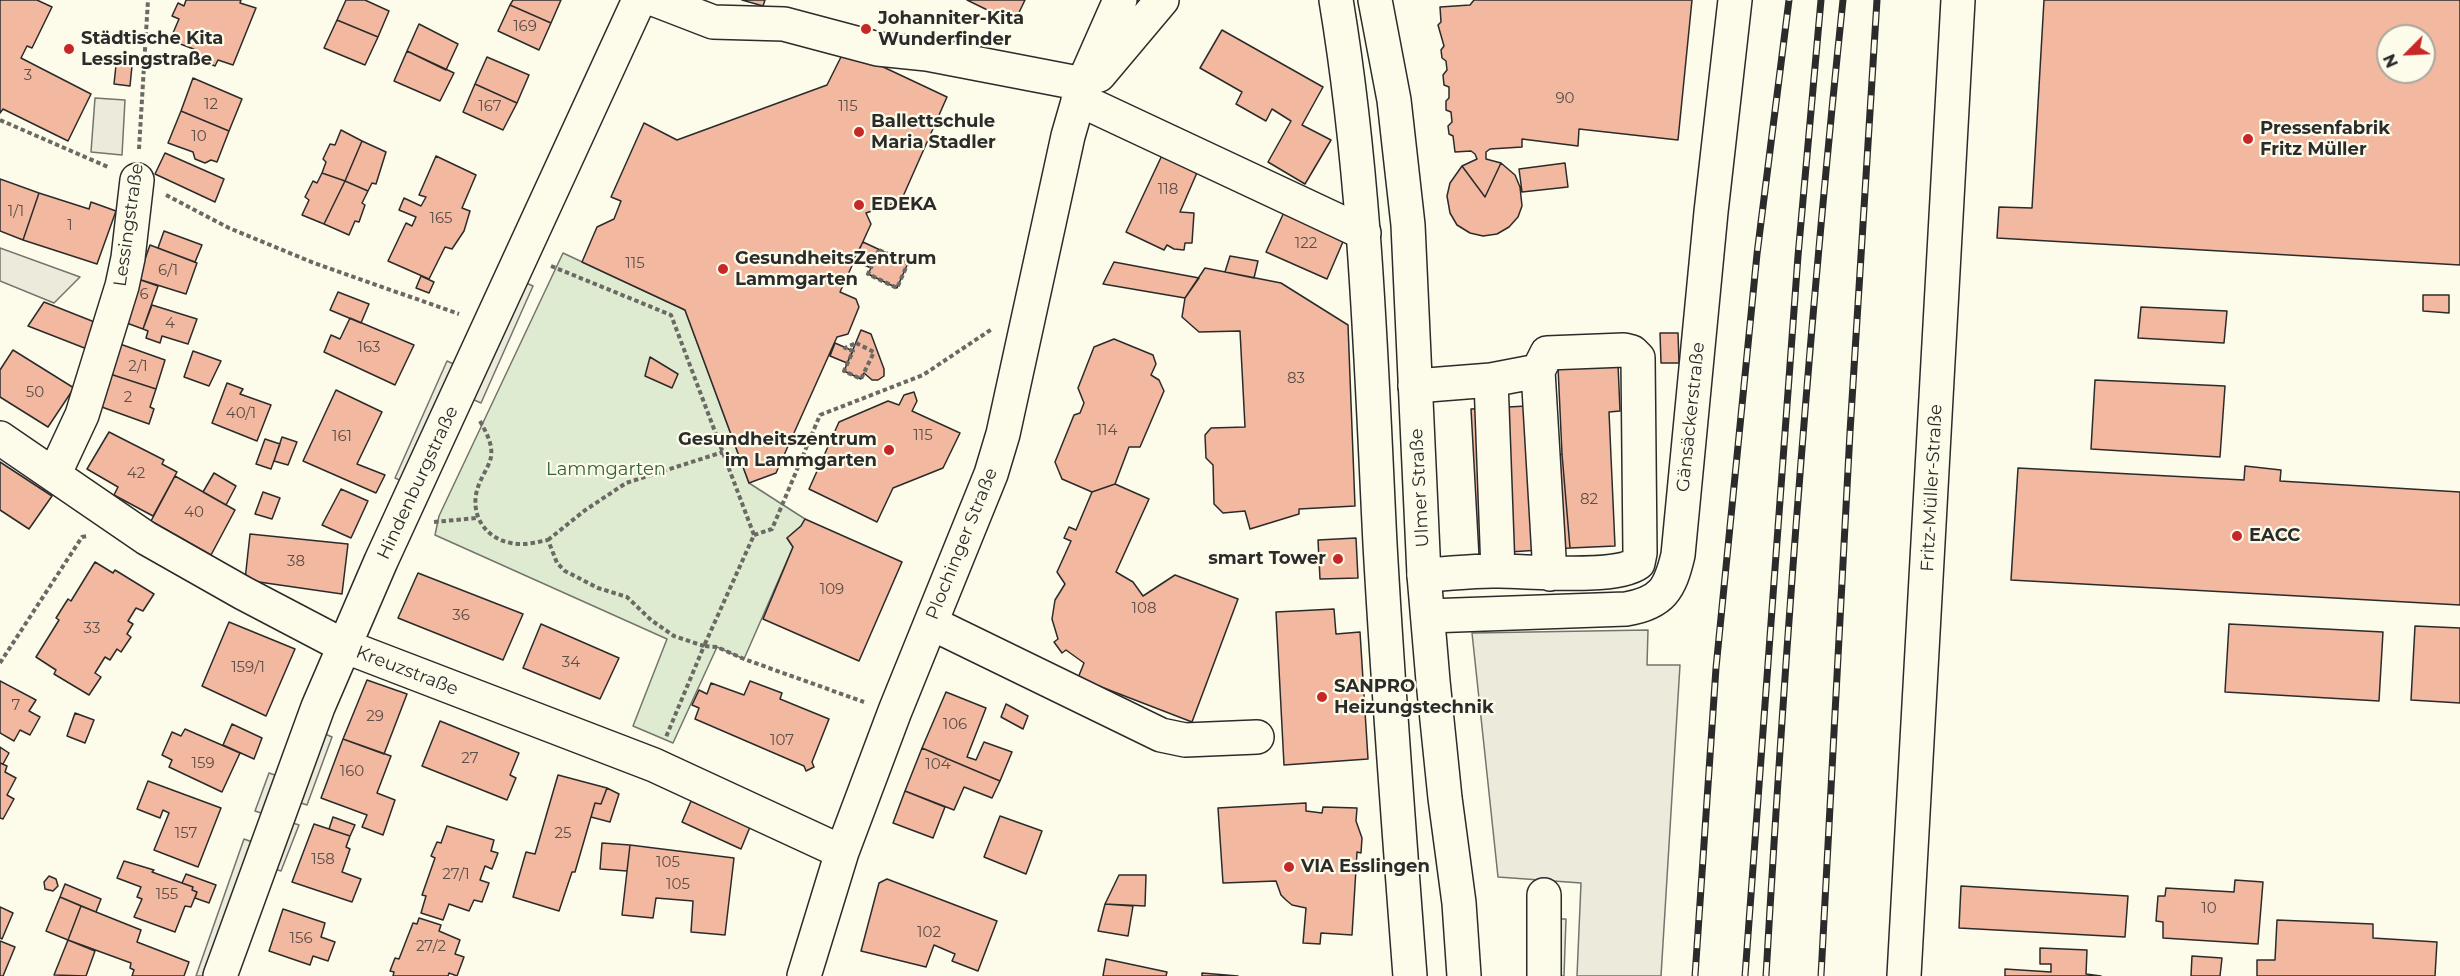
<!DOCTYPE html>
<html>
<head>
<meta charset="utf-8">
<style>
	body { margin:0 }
	#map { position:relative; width:2460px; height:976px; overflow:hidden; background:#fdfbea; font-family:Montserrat,sans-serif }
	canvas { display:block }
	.north { position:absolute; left:2376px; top:24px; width:60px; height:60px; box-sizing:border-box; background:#fdfbea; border:2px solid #a9a89e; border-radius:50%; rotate:246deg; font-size:16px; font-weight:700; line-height:24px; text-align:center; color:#2b2b2b }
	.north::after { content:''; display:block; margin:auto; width:21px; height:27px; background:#c62828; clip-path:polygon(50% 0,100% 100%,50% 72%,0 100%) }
</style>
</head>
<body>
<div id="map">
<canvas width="2460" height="976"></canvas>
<div class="north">N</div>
</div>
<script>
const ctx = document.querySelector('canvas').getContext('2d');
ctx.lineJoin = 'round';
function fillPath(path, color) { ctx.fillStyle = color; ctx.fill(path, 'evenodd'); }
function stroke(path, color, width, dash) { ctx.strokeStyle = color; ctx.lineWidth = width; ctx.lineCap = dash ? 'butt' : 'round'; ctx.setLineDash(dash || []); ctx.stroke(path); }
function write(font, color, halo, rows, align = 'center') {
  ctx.font = font + ' Montserrat,sans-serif'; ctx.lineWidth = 4.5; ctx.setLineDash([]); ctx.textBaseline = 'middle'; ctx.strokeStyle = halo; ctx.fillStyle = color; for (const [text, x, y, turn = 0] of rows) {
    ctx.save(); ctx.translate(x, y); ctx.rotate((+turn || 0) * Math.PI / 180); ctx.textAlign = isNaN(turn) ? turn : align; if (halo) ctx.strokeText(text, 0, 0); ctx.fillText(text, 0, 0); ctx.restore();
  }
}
const green = new Path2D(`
	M563 253 685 310 749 483 805 519 801 526 787 538 793 547 744 659 717 647 673 743 633 726 667 639 435 535 439 516Z`);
const parking = new Path2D(`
	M95 98 125 100 122 155 91 152Z
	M0 248 80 277 54 303 0 281Z
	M524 282 533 286 481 403 472 399Z
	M447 361 456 365 404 482 395 478Z
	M1648 630 1647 665H1680L1661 976H1577L1581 883 1498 877 1472 633Z
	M323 733 332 737 307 805 298 802Z
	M269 773 278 776 264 814 255 811Z
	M290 822 299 825 281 871 272 868Z
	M244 839 255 843 206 976H196Z
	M1556 919H1566L1564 976H1554Z`);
const building = new Path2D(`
	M0 0H37L52 7 32 48 27 46 21 58 91 94 68 141 3 109 0 113Z
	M186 0H241L240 3 256 8 233 65 218 60 215 66 194 57 196 50 170 40 179 19 172 16 178 3 184 6Z
	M346 0H365L389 11 378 37 337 20Z
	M513 0H561L551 23 510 5Z
	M742 0H765L763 6Z
	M967 0H1025L1014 23Z
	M1474 0H1692L1678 140 1579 129 1578 146 1522 139V147L1490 149 1486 152V159L1501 163 1485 197 1462 166 1477 159 1475 154 1471 151 1455 152 1453 136 1449 134 1448 126 1452 122 1451 112 1446 110V101L1449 98V87L1444 85 1443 75 1447 70 1446 61 1442 58 1441 50 1444 46 1438 25 1441 22 1440 7 1470 5Z
	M2044 0H2460V265L1997 238 1999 207 2032 208ZM2388 36H2424V72H2388Z
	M510 5 551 23 539 50 498 31Z
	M337 20 378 37 365 65 324 48Z
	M419 24 458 44 446 70 407 51Z
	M1222 30 1323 87 1302 125 1331 140 1305 184 1268 162 1291 121 1272 109 1266 121 1236 104 1242 92 1200 68Z
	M845 49 947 97 901 201 866 213 871 224 840 292 856 299 859 307 848 334 837 337 776 473 749 483 685 310 582 262 597 227 614 219 621 201 611 197 644 123 677 140 827 85Z
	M407 51 454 73 440 101 394 81Z
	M487 57 529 75 517 103 475 84Z
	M116 65 132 66 130 86 114 84Z
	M193 78 242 99 229 131 181 111Z
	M475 84 517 103 503 130 463 112Z
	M181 111 229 131 217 162 211 160 205 163 195 159 193 152 168 143Z
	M341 130 362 141 345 181 322 173 326 162 323 159 330 144 335 145Z
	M362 141 386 152 376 184 372 183 368 191 345 181Z
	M1164 151 1199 168 1180 212 1194 213 1192 243H1185L1184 250 1174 249 1167 245 1164 250 1126 232Z
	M165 153 224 179 215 202 155 174Z
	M436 156 476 175 462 208 470 211 464 231 452 249 445 247 429 279 388 261 406 223 412 226 416 217 399 210 404 198 421 206 426 197 419 195Z
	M1501 163 1515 175 1520 187 1522 206 1518 217 1509 227 1497 234 1483 236 1470 233 1457 225 1450 213 1447 196 1450 183 1462 166 1485 197Z
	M1565 163 1568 187 1522 192 1519 169Z
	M322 173 345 181 324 224 302 215 309 200 305 197 313 181 317 183Z
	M0 179 39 193 23 240 0 231Z
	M345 181 368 191 362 203 365 205 359 222 355 221 349 235 324 224Z
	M39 193 89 209 91 202 116 211 97 264 23 240Z
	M1285 210 1345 237 1327 279 1266 252Z
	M164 231 202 245 195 262 158 248Z
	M863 242 908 263 897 288 868 274 871 268 853 260Z
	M150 245 197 263 186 294 138 279Z
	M1230 256 1258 261 1254 278 1225 272Z
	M1114 262 1199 278 1185 298 1103 284Z
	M1205 268 1281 283 1348 325 1355 506 1299 509V514L1250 529 1245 511 1223 513 1214 504 1213 465 1206 458 1205 435 1211 428 1245 427 1240 331 1199 332 1182 317 1185 298Z
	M421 276 434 282 429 293 416 288Z
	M138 279 158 286 143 329 124 322Z
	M338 292 369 304 361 323 330 310Z
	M2423 295H2449V313L2423 311Z
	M44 302 97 323 87 349 28 326Z
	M152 305 197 319 188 344 162 336 160 343 146 338 148 331 143 329Z
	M2141 307 2227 311 2224 343 2138 338Z
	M350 318 414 345 395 385 324 352 331 335 340 339Z
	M861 330 871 334 884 369V376L878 380H872L864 373 861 379 844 371Z
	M1660 333H1678L1679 363H1661Z
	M1114 339 1153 355 1156 364 1151 375 1159 380 1164 391 1140 447H1129L1115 484 1092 492 1062 479 1055 462 1074 415 1080 413 1084 403 1078 388 1094 347Z
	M835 343 853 351 847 363 830 356Z
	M120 344 165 360 156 389 110 374Z
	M13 350 74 388 48 427 0 397V370Z
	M193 351 221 361 209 386 184 377Z
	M650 357 678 374 672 388 645 376Z
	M1618 364 1620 411 1609 412 1615 546 1570 548 1562 454 1558 367Z
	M110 374 156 389 150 407 154 409 149 424 99 406Z
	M2095 380 2225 386 2220 457 2091 449Z
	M227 383 243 389 240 394 271 405 257 441 212 423Z
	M336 390 382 412 357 464 385 475 376 493 303 461Z
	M914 392 917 401 912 411 960 433 943 468 893 488 877 522 809 489 839 422 888 401 899 405 904 395Z
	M1545 405 1549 456 1562 454 1570 548 1479 554 1471 409Z
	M109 432 164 460 162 464 177 472 153 516 114 495 118 487 87 469Z
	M282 437 297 442 288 465 274 461Z
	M265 439 280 444 271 469 256 464Z
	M0 462 52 496 29 529 0 510Z
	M2245 466 2281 470 2280 481 2460 492V605L2011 580 2018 468 2244 480Z
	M214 473 236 486 226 505 203 492Z
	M175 476 235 510 211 555 151 521Z
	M1115 484 1149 499 1116 572 1133 582 1143 596 1175 575 1238 599 1192 722 1078 678 1084 663 1066 650 1062 653 1054 642 1058 639 1052 619 1055 600 1065 584 1057 572 1071 541 1064 538 1069 527 1076 530 1092 492Z
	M341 489 368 501 351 538 322 525Z
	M263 492 280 498 272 519 255 514Z
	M805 519 902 562 859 661 763 619 793 547 787 538 801 526Z
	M250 534 348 544 342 594 245 580Z
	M1356 538 1358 578 1320 579 1318 540Z
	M95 562 113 573 115 570 154 594 143 611 136 608 128 621 133 624 127 634 131 637 121 652 117 649 110 660 105 657 95 673 101 677 89 695 54 674 56 670 36 657 59 620 56 618 68 599 71 601Z
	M418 573 523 614 503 660 398 618Z
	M1334 609 1336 634 1360 632 1368 759 1284 765 1276 612Z
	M229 622 295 649 266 716 202 686Z
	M541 624 619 658 600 699 523 668Z
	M2229 624 2383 632 2379 701 2225 692Z
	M2415 626 2460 628V703L2411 700Z
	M367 680 407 694 384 754 343 739Z
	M0 681 36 700 29 711 40 717 30 735 20 730 14 741 0 733Z
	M750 681 782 693 780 699 829 719 812 762 814 767 806 771 804 766 695 719 699 708 692 705 699 690 707 694 711 683 744 695Z
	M946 692 986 708 967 757 976 760 984 742 1012 752 1000 781 922 748Z
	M1006 704 1028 716 1023 729 1001 717Z
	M75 713 94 720 85 743 67 736Z
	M440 721 519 753 510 775 516 778 507 800 422 766Z
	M232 724 262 738 254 759 223 745Z
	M185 729 240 753 222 792 169 767 172 760 162 755 172 732 181 736Z
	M343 739 391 756 377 793 395 800 383 835 362 827 367 815 321 798Z
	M0 747 9 753 3 764 0 763Z
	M922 748 1000 781 992 798 964 787 954 810 905 791Z
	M0 763 7 766 5 772 16 778 7 795 14 799 3 819 0 818Z
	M558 775 607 788 601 804 595 803 575 872H572L559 911 513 897 526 852 535 854Z
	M148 781 221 808 198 867 154 850 169 813 163 810 160 818 137 809Z
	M607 788 619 794 610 822 591 817 595 803 601 804Z
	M905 791 945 807 933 838 893 823Z
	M691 801 750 827 741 849 682 822Z
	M1306 803V811L1322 813 1323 807 1357 808 1356 821 1362 838 1361 853 1357 852 1352 935 1321 933 1320 944 1303 943 1306 908 1292 905 1286 900 1281 895 1276 881 1223 883 1218 808Z
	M1000 816 1042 831 1026 874 984 857Z
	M333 817 355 825 350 836 329 829Z
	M314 824 350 836 346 847 350 849 342 872 361 879 352 902 292 882Z
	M447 826 494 840 491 851 498 853 492 869 485 866 480 880 489 883 482 902 474 900 469 911 449 904 443 920 421 913 426 896 422 895 435 858 431 856 437 842 441 843Z
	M602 843 630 845 627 871 600 869Z
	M630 845 734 858 725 935 691 932 693 901 656 898 653 918 622 915Z
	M124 861 154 870 152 872 193 887 192 890 197 892 191 907 185 906 175 932 134 917 142 899 137 897 141 887 117 878Z
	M186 874 216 885 209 903 195 898 197 892 192 890 193 887 182 883Z
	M1119 875H1146L1145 906 1105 904Z
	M49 876 56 879 58 886 53 891 45 889 44 882Z
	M887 879 997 921 978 971 952 961 955 954 934 945 926 967 861 951 879 883Z
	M2235 880 2263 882 2258 944 2163 938V922L2156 921 2158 896H2165L2166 888 2234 892Z
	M65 884 101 899 96 912 60 897Z
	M1961 886 2128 896 2125 937 1959 928Z
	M60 897 81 906 68 940 46 931Z
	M1105 904 1133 906 1128 936 1098 931Z
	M81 906 141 930 137 942 189 962 184 976H132L134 970 130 968 131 963 68 940Z
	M0 907 13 913 2 939 0 938Z
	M283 909 325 923 321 937 335 942 328 961 313 956 310 965 269 951Z
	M419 918 441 925 439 931 460 940 455 954 464 957 457 976 449 973 448 976H393L394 972 390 971 395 958 399 959 413 923 417 924Z
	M2277 920 2373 924V938L2437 942 2435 976H2257V960H2275Z
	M68 940 95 951 86 976 54 975Z
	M0 941 15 947 3 976H0Z
	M2040 948 2087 950 2086 974 2101 976H2005V969L2051 972V964H2040Z
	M2192 956 2222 958 2220 976H2191Z
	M1106 959 1167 972 1166 976H1103Z
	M1202 973 1238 976H1202Z`);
const path = new Path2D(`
	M0 120 108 167
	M139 149 148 0
	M166 195 229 228 314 263 459 314
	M879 250 908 263 897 288 868 274Z
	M551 266 671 315 754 535 704 646 717 647 744 659 864 702
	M856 343 874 352 861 379 844 371 853 351 845 348Z
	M480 421C486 432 493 444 491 457 489 467 481 477 478 487 469 513 484 538 511 543 523 546 537 542 548 540L557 563 565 571 598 588 627 597 651 620 674 636 704 646 666 737
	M434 522 477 518
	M754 535 772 529 820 415 923 375 992 329
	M548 540 584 511 626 483 723 452
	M0 663 82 537 87 536`);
const minor = new Path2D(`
	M656 0 713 22 784 24 878 49 927 54 1083 84
	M1099 75 1162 0
	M1078 99 1364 233
	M1491 380 1498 571
	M1415 386 1491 380 1538 371 1550 574
	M0 438 146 538 243 593 344 646 654 765 842 852
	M54 475 82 415 122 286 128 258 137 180
	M1424 575C1449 574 1475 570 1499 571 1530 571 1615 580 1638 563L1640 553 1638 358 1632 352 1624 350 1547 353 1538 371
	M1428 616 1626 609C1662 603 1670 589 1678 555L1711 212 1735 0
	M931 623 1161 735 1185 740 1257 737
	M1544 895V976
	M220 976 318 707 381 561 639 0
	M804 976 842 852 895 711 991 474 1003 434 1068 136 1083 84 1120 0
	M1904 976 1958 0`);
const major = new Path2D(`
	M1336 0C1366 180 1371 362 1380 544 1388 688 1399 832 1410 976
	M1375 0 1394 100 1408 225 1424 575 1433 681 1445 798 1459 903 1464 976`);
const rail = new Path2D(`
	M1695 976 1716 668 1757 254 1789 0
	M1745 976 1798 256 1821 0
	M1766 976C1785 650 1809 325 1843 0
	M1821 976 1850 432 1877 0`);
const markers = [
	[866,29,6,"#c62828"],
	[69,49,6,"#c62828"],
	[859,132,6,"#c62828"],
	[2248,139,6,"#c62828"],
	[859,205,6,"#c62828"],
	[723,269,6,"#c62828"],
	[889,450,6,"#c62828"],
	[2237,536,6,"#c62828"],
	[1338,559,6,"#c62828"],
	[1322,697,6,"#c62828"],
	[1289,867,6,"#c62828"]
];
const numberNames = [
	["169",525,27],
	["3",28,76],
	["90",1565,99],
	["12",211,105],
	["167",490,107],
	["115",848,107],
	["10",199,137],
	["118",1168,190],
	["1/1",16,212],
	["165",441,219],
	["1",70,226],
	["122",1306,244],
	["115",635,264],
	["6/1",168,271],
	["6",144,295],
	["4",170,324],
	["163",369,348],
	["2/1",138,367],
	["83",1296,379],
	["50",35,393],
	["2",128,398],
	["40/1",241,414],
	["114",1107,431],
	["115",923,436],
	["161",342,437],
	["42",136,474],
	["82",1589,500],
	["40",194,513],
	["38",296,562],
	["109",832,590],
	["108",1144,609],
	["36",461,616],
	["33",92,629],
	["34",571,663],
	["159/1",248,668],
	["7",16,706],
	["29",375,717],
	["106",955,725],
	["107",782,741],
	["27",470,759],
	["159",203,764],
	["104",938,765],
	["160",352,772],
	["157",186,834],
	["25",563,834],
	["158",323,860],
	["105",668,863],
	["27/1",456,875],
	["105",678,885],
	["155",167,895],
	["10",2209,909],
	["102",929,933],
	["156",301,939],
	["27/2",431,947]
];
const poiNames = [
	["Johanniter-Kita",878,19],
	["Wunderfinder",878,40],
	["Städtische Kita",81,39],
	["Lessingstraße",81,60],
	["Ballettschule",871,122],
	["Maria Stadler",871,143],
	["Pressenfabrik",2260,129],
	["Fritz Müller",2260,150],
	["EDEKA",871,205],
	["GesundheitsZentrum",735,259],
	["Lammgarten",735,280],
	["Gesundheitszentrum",877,440,"right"],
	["im Lammgarten",877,461,"right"],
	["EACC",2249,536],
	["smart Tower",1326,559,"right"],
	["SANPRO",1334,687],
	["Heizungstechnik",1334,708],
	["VIA Esslingen",1301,867]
];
const streetNames = [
	["Lessingstraße",129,225,-82],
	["Gänsäckerstraße",1691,417,-84],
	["Hindenburgstraße",418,483,-65],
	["Ulmer Straße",1420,488,-93],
	["Fritz-Müller-Straße",1932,488,-87],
	["Plochinger Straße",962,544,-68],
	["Kreuzstraße",407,671,21]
];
const parkNames = [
	["Lammgarten",606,470]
];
fillPath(green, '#deebd1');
stroke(green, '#74746e', 1.5);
fillPath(parking, '#eceadb');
stroke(parking, '#74746e', 1.5);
fillPath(building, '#f2b8a0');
stroke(building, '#2b2b2b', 1.5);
stroke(minor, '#2b2b2b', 36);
stroke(major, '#2b2b2b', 36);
stroke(path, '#6a6964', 4, [4.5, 3]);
stroke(minor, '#fdfbea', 33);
stroke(major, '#fdfbea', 33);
stroke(rail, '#2b2b2b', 7);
stroke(rail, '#fdfbea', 4.5, [14]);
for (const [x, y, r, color] of markers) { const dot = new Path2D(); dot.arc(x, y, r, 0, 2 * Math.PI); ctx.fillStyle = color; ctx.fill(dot); stroke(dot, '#fdfbea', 2); }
write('15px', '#5d4e48', null, numberNames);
write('bold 18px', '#2b2b2b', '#fdfbea', poiNames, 'left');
write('18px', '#2b2b2b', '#fdfbea', streetNames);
write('18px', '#34623c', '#fdfbea', parkNames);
</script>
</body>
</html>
